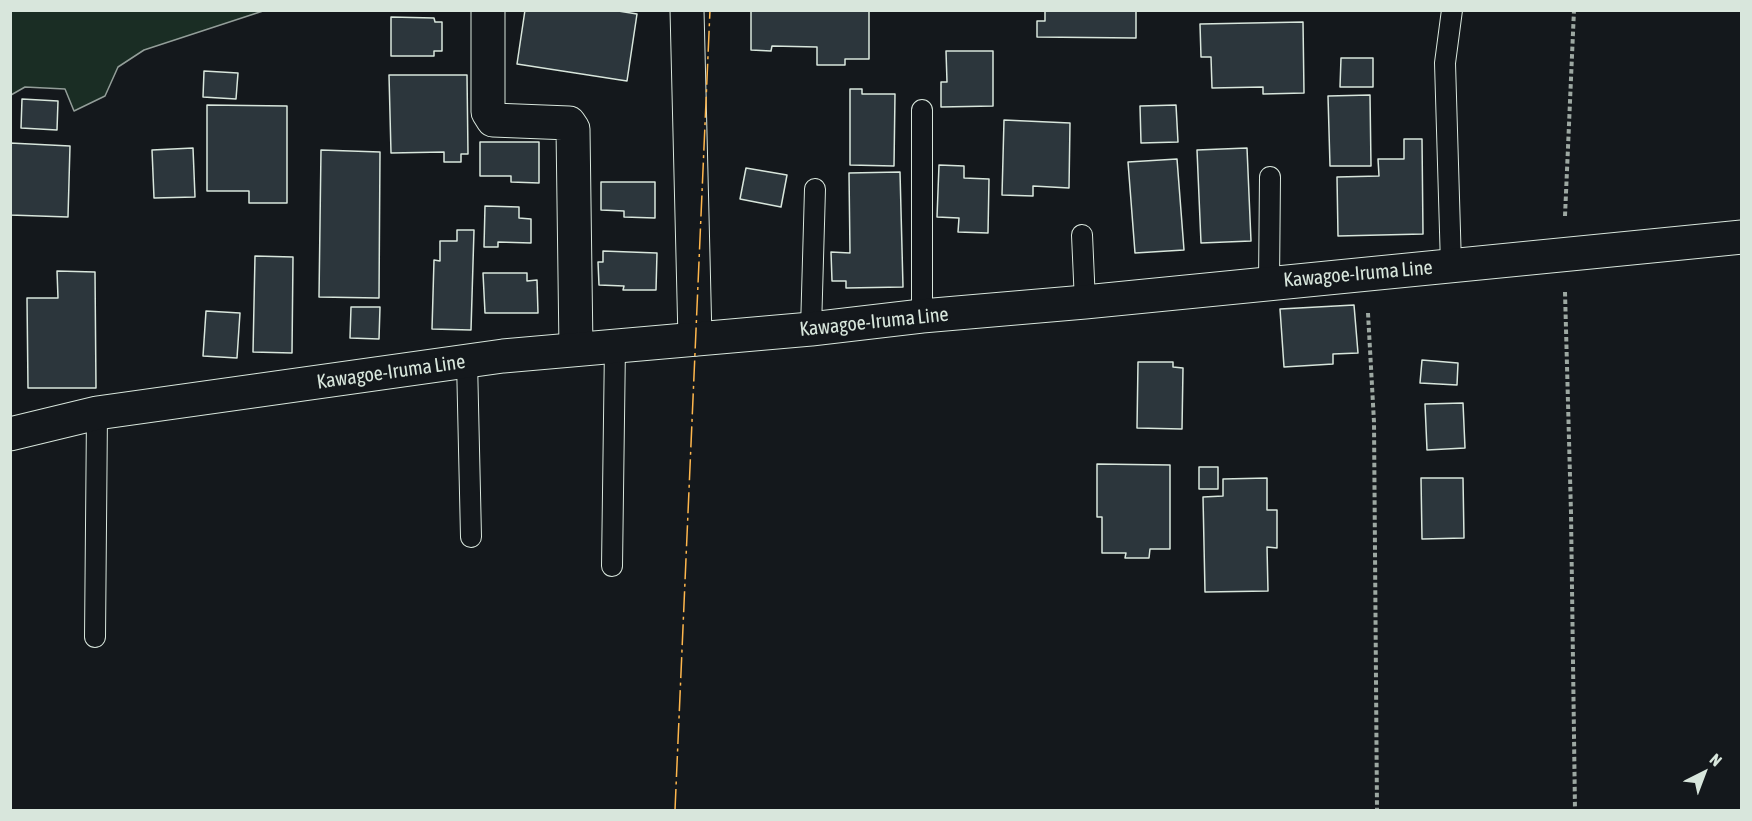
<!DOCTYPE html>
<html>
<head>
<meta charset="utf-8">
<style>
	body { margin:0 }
	#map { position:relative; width:1752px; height:821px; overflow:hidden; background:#14181c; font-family:"Asap Condensed",sans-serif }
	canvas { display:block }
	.frame { position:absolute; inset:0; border:12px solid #d8e6dc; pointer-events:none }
	.north { position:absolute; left:1674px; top:743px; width:60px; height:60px; -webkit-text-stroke:4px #14181c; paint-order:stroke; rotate:42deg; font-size:16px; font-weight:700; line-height:24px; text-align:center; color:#d8e6dc }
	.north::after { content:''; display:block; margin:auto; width:21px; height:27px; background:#d8e6dc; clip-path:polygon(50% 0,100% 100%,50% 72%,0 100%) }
</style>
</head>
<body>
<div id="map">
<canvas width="1752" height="821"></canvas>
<div class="frame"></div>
<div class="north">N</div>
</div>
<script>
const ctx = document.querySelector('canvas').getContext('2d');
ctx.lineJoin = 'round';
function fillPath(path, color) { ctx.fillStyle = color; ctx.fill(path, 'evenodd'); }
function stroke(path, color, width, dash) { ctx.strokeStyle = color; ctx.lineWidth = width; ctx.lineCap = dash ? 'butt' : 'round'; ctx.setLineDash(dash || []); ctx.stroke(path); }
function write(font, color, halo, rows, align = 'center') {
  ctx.font = font + ' "Asap Condensed",sans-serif'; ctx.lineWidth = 4.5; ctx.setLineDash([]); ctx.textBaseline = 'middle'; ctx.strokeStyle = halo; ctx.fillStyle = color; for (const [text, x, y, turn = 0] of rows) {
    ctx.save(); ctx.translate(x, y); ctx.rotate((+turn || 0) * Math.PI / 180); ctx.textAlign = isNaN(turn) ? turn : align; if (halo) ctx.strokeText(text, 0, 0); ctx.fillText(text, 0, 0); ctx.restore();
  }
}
const green = new Path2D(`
	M11 10H263V11L144 50 118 67 105 96 74 111 65 89 25 87 11 95Z`);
const building = new Path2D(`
	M525 10H612L637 14 627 81 517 64Z
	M751 10H869V59H845V65H817V47L772 46 771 51 751 50Z
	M1045 10H1136V38L1037 37V21H1045Z
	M391 17 434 18 435 22H442V51H434V56H391Z
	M1303 22 1304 93 1263 94V87L1212 88 1211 57H1201L1200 24Z
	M946 51H993V106L941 107V82H947Z
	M1341 58H1373V87H1340Z
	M204 71 238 73 236 99 203 97Z
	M389 75H467L468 154H461V162H444V152L391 153Z
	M850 89H862V94H895L894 166 850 165Z
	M1370 95 1371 166H1330L1328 96Z
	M22 99 58 101 57 130 21 128Z
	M207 105 287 106V203H249V191H207Z
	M1176 105 1178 142 1141 143 1140 106Z
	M1004 120 1070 123 1069 188 1033 186V196L1002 195Z
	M1404 139H1422L1423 234 1338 236 1337 177 1379 176 1378 159H1404Z
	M480 142H539V183L511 182V176H480Z
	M10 143 70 146 68 217 10 215Z
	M193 148 195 197 154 198 152 150Z
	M1247 148 1251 241 1201 243 1197 150Z
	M321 150 380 152 379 298 319 297Z
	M1177 159 1184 250 1135 253 1128 162Z
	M939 165 964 166V178L989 179 988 233 958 232 959 218 937 217Z
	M746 168 787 175 781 207 740 199Z
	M900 172 903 287 846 288V281H832L831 252 850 253 849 173Z
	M601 182H655V218L624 217V211L601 210Z
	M485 206 519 207V218L531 219V243L498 242V247H484Z
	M457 230H474L471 330 432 329 434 260 440 261V241H457Z
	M603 251 657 253 656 290H623L624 286 599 285 598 262H603Z
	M255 256 293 257 292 353 253 352Z
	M57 271 95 272 96 388H28L27 298H58Z
	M483 273H527V281L537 280 538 313H485Z
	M1354 305 1358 353 1333 354V364L1284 367 1280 309Z
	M351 307H380L379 339 350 338Z
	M206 311 240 313 237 358 203 356Z
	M1422 360 1458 363 1457 385 1420 383Z
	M1138 362H1173V367L1183 368 1182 429 1137 428Z
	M1463 403 1465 448 1427 450 1425 404Z
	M1097 464 1170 465V549H1150L1149 558H1125L1126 553H1102V517H1097Z
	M1199 467H1218V489H1199Z
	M1267 478V510H1277V548L1267 547 1268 591 1205 592 1203 497 1223 496V479Z
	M1421 478H1463L1464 538 1422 539Z`);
const path = new Path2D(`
	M1565 216 1574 10
	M1565 292 1571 513 1575 810
	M1368 313 1374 422 1377 810`);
const lane = new Path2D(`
	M1082 235 1085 302
	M1451 265 1445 63 1452 10
	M1269 282 1270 177
	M922 316V110
	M811 329 815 189
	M467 361 471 537
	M612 566 615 345
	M95 637 97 413`);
const street = new Path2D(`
	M488 10V112L493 120 569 123 573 129 576 349
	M687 10 695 339`);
const primary = new Path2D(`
	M10 434 97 413 503 356 811 329 922 316 1085 302 1742 237`);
const power = new Path2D(`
	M675 810 710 10`);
const streetNames = [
	["Kawagoe-Iruma Line",1358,274,-5],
	["Kawagoe-Iruma Line",874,322,-6],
	["Kawagoe-Iruma Line",391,372,-8]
];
fillPath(green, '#1a2d24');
stroke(green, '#939e99', 1.5);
fillPath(building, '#2c363c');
stroke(building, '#d8e6dc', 1.5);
stroke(lane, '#d8e6dc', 22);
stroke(street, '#d8e6dc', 35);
stroke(primary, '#d8e6dc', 35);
stroke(path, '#9da8a2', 4, [4.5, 3]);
stroke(lane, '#14181c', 20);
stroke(street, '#14181c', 33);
stroke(primary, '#14181c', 33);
stroke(power, '#ffb74d', 1.5, [21, 4.5, 3, 4.5]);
write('20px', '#d8e6dc', '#14181c', streetNames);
</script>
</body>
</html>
